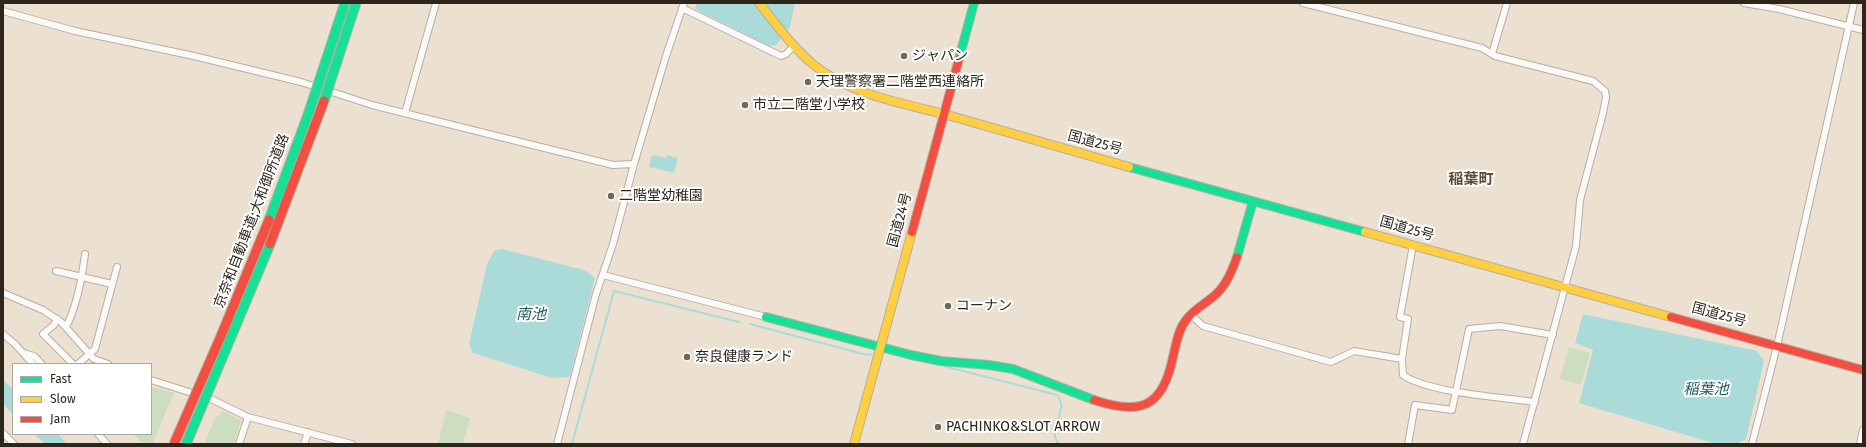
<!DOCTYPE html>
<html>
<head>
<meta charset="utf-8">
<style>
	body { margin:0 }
	#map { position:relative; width:1866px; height:447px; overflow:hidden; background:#ece1d0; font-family:"Fira Sans",sans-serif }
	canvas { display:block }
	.frame { position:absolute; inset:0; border:4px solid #2e261b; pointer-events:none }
	.legend { position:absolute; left:12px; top:363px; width:140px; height:72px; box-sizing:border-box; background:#fff; border:1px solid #aba8a4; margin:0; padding:5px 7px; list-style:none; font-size:12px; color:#2e261b }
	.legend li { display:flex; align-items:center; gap:8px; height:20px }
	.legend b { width:20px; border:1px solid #aba8a4 }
</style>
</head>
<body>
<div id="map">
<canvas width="1866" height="447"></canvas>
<div class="frame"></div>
<ul class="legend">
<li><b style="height:5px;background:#16e098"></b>Fast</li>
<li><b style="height:5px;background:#ffcf43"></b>Slow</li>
<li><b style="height:5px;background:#f24e42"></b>Jam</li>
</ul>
</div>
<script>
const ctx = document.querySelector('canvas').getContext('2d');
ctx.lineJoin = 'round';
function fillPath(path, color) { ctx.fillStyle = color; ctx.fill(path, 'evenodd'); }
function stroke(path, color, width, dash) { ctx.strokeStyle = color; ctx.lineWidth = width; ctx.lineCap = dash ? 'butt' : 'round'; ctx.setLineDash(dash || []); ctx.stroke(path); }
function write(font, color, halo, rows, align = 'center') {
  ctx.font = font + ' "Fira Sans","Noto Sans JP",sans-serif'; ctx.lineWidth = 4; ctx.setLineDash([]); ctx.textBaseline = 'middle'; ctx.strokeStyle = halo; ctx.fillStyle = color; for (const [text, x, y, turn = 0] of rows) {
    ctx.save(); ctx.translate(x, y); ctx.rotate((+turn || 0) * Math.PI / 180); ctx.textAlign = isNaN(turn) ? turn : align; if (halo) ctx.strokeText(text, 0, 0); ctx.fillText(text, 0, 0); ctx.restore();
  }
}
const green = new Path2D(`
	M1569 347 1590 353 1581 385 1560 379Z
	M151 387 174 393 152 444H143L133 434H151Z
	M446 410 470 418 463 444H438Z
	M222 411 241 420 234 444H204L216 416 219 417Z`);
const water = new Path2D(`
	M697 3H795L790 27 776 45 769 46 695 9Z
	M652 155 666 158 667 155 678 158 674 173 649 167Z
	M502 249 584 270 595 278 570 377 552 378 473 353 469 344 487 264 494 251Z
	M1583 314 1757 351 1764 361 1746 439 1736 444H1716L1579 403 1593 350 1575 343Z
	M3 380 13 389V415L3 404Z
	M34 434H58L67 444H45Z`);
const stream = new Path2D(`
	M750 324 867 355 872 354
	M932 363 1057 395C1070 410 1048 426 1057 442L1060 444
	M572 444 614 291 739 322`);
const street = new Path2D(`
	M1303 3 1482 48 1495 56 1593 81 1605 91 1606 97 1603 113 1580 200 1576 246 1523 444
	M1744 3 1779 9 1863 30
	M682 8 781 56 786 54 794 46
	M3 11 75 31 194 56 301 82 372 105 613 165 634 164
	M1492 54 1507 3
	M405 113 436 3
	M1413 245 1400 317 1408 319 1402 359 1403 375C1429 393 1501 397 1535 402
	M56 271 112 284
	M603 275 766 317
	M3 293 43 310 61 322 94 359 108 364
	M1191 315 1203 326 1331 362 1354 351 1402 359
	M57 319 54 325 43 334 73 364
	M66 327C77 306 82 278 85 254
	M3 334 15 344 33 364
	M23 353 34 356 42 364
	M78 364 95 349 117 267
	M151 380 211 399 248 417 352 444
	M3 433 14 444
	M98 434 107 444
	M239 444 248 417
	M304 444 308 432
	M557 444 596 294 613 244 634 164 666 56 684 3
	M1408 444 1415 405 1452 410 1469 329 1500 326 1553 335
	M1752 444 1777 346 1854 3
	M1860 444 1863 430`);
const fast = new Path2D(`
	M959 59 974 3
	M1129 167 1365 232
	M1237 257 1253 201
	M766 317 911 355 941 361 989 365 1013 369 1094 400`);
const slow = new Path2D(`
	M759 3C776 24 792 47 814 65 850 94 900 103 944 114
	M944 114 1129 167
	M1365 232 1671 317
	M854 444 912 232`);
const jam = new Path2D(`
	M912 232 959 59
	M1671 317 1863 370
	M1094 400C1141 416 1163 407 1173 357 1176 345 1178 330 1186 320 1193 310 1205 304 1214 296 1226 286 1232 271 1237 257`);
const fastBridge = new Path2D(`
	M324 101 356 3
	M269 220 308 115 345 3
	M186 444 270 244`);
const jamBridge = new Path2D(`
	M270 244 324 101
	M174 444 221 336 269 220`);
const markers = [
	[904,56,4,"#70675a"],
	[808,82,4,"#70675a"],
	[745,105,4,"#70675a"],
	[611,196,4,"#70675a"],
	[948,306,4,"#70675a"],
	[687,357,4,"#70675a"],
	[938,427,4,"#70675a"]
];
const poiNames = [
	["ジャパン",912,56],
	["天理警察署二階堂西連絡所",816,82],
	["市立二階堂小学校",753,105],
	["二階堂幼稚園",619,196],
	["コーナン",956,306],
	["奈良健康ランド",695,357],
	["PACHINKO&SLOT ARROW",946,427]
];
const streetNames = [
	["国道25号",1095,143,15],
	["国道24号",900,220,-75],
	["京奈和自動車道;大和御所道路",252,221,-69],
	["国道25号",1407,229,16],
	["国道25号",1719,315,15]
];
const neighbourhoodNames = [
	["稲葉町",1471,180]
];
const waterNames = [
	["南池",531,315],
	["稲葉池",1706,390]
];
fillPath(green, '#ccddc0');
fillPath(water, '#abdbd9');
stroke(stream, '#abdbd9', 2);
stroke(street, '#b7aea1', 8);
stroke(fast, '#b7aea1', 10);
stroke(slow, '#b7aea1', 10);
stroke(jam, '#b7aea1', 10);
stroke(street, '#fcfaf8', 6);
stroke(fast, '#16e098', 8);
stroke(slow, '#ffcf43', 8);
stroke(jam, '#f24e42', 8);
stroke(fastBridge, '#b7aea1', 11, []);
stroke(jamBridge, '#b7aea1', 11, []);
stroke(fastBridge, '#16e098', 9);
stroke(jamBridge, '#f24e42', 9);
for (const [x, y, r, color] of markers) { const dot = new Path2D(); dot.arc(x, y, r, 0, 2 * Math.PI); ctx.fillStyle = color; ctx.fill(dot); stroke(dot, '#fff', 1.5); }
write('14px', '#2e261b', '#fff', poiNames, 'left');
write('14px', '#2e261b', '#fff', streetNames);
write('bold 15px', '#5d4c30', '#fff', neighbourhoodNames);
write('italic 15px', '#1b595d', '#fff', waterNames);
</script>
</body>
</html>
